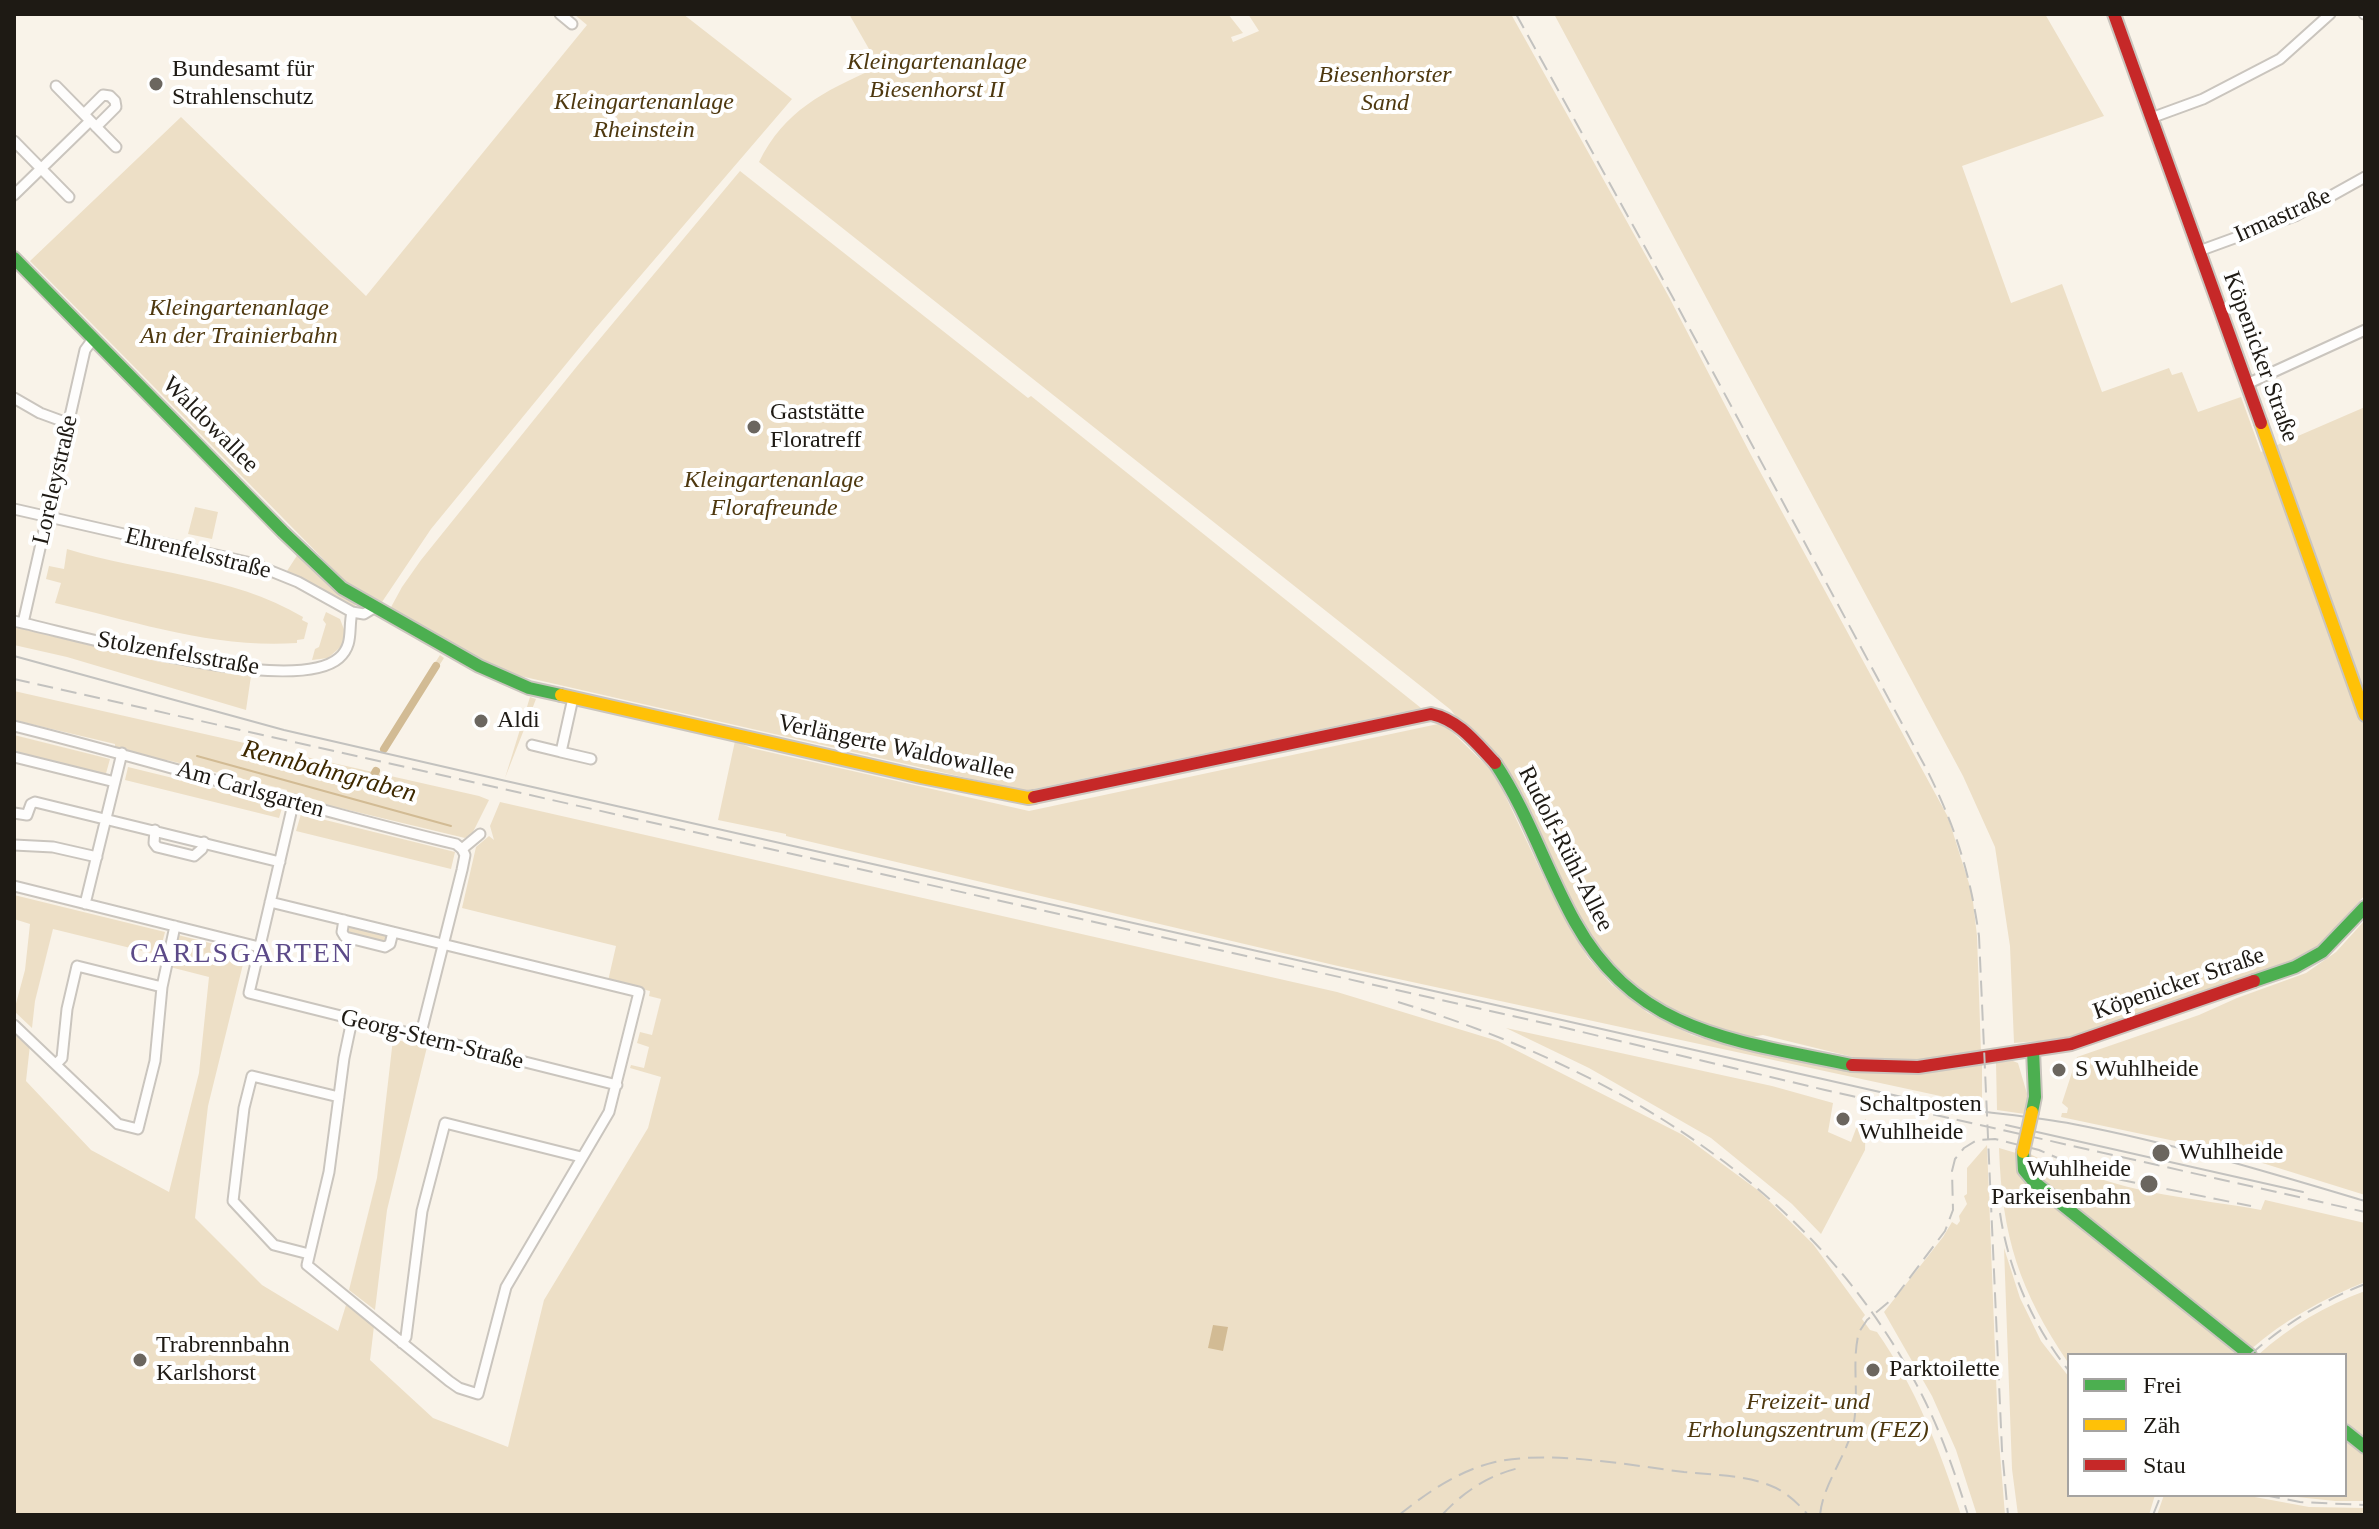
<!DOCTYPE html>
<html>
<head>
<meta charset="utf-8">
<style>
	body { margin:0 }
	#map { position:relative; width:2379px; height:1529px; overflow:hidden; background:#f9f3e9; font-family:"Times New Roman",serif }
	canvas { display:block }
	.frame { position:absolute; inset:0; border:16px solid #1e1a14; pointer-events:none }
	.legend { position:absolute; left:2067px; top:1353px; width:280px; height:144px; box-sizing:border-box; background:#fff; border:2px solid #a5a3a1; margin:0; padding:10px 14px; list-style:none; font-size:24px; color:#1e1a14 }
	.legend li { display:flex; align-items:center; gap:16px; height:40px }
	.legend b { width:40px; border:2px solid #a5a3a1 }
</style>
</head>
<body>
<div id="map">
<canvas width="2379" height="1529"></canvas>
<div class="frame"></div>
<ul class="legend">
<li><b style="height:10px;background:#4caf50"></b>Frei</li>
<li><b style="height:10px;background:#ffc107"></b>Zäh</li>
<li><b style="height:10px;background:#c62828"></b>Stau</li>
</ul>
</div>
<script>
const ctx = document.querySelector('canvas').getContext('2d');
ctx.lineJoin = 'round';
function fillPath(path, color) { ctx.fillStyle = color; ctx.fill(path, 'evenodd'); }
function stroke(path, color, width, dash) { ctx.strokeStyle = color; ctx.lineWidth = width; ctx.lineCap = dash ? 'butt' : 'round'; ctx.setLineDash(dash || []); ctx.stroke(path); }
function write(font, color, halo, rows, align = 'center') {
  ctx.font = font + ' "Times New Roman",serif'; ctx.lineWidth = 8; ctx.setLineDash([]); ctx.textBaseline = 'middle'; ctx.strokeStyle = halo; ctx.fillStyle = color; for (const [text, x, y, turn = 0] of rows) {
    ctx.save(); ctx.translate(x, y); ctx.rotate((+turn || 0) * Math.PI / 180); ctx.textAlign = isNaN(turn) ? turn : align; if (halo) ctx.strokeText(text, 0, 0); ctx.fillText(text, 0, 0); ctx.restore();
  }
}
const green = new Path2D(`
	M574 14H683L792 99 594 330 431 529 382 602 346 582 30 261 181 117 366 296 587 25Z
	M849 14H1228L1243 33 1231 37 1233 42 1259 31 1248 14H1511L1669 297 1751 455 1948 817 1972 893 1977 936 1981 1053 1940 1060 1877 1063 1763 1035 1751 1037 1700 1024 1676 1014 1640 989 1611 964 1582 924 1527 810 1451 710 759 162C784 111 824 91 874 69L869 59 873 56Z
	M1554 14H2045L2104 116 1962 166 2011 303 2062 284 2102 392 2169 368 2172 375 2182 372 2198 412 2241 397 2261 452 2365 407V895L2319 946 2293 961 2086 1033 2051 1040 2014 1043 2010 946 1995 847 1963 776Z
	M740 171 1028 398 1031 396 1421 708 1024 791 507 673 390 609 402 587 421 560 578 365Z
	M195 507 218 512 212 539 188 534Z
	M67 549C144 573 231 574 303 617L302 620 308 623 304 639 297 640V643C215 649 133 621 55 603L61 583 46 579 49 566 64 569Z
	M298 554 356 603 355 607 348 606 287 571Z
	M326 612 340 619 345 632 344 644 328 658 312 660 315 649 319 647 326 624 323 620Z
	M14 627 160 662 251 676 246 710 67 657 14 645Z
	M440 655 444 658 391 741 386 740Z
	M14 691 479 796 489 800 472 834 465 838 340 808 338 810 314 800 287 793V790L167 760 165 763 144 755 115 747V744L14 720Z
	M530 697 536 699 505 778Z
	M1438 724 1447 727 1495 774 1546 882 1588 958 1612 985 1648 1013 1692 1035 1722 1044 1852 1070 1921 1072 1982 1063V1105L1338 966 786 836V834L718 820 735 741 751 748 1029 811Z
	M14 735 110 759 105 777 14 755Z
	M128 767 283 805 279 818 125 780Z
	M500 802 1337 992 1498 1041 1683 1135 1759 1191 1813 1244 1865 1315 1862 1319 1870 1330 1877 1332C1916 1388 1940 1450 1961 1515H981L980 1513 954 1515H14V1030L30 1045 26 1081 91 1150 169 1192 199 1073 209 977 170 967 178 935 246 952 208 1106 195 1218 262 1285 338 1331 346 1305 374 1326 370 1360 433 1418 508 1447 544 1300 648 1128 661 1077 630 1068 631 1065 644 1068 649 1047 637 1043 640 1032 652 1035 661 999 649 996 650 991 608 981 616 946 462 908 476 847 489 836 494 840 490 826Z
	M301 814 455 852 451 869 296 831Z
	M14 895 165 932 159 955 53 929 35 1001 32 1028 14 1011 25 970 30 924 14 919Z
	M2365 920V1195L2227 1152 2061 1117 2062 1113H2067L2068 1108 2062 1103 2077 1057 2199 1015 2237 998 2306 973 2336 952Z
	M346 925 388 935 387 943 344 933Z
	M1506 1028 1772 1086 1833 1103 1828 1132 1851 1142 1857 1126 1866 1119 1865 1150 1821 1234 1792 1204 1711 1138 1589 1068Z
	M393 1039 427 1047 387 1210 375 1310 349 1290 377 1178Z
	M2013 1061 2018 1063 2028 1097 2025 1114 1997 1110 1996 1062Z
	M1987 1145 1998 1429 2005 1515H1977L1956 1450 1932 1396 1884 1312 1943 1237 1952 1222 1957 1225 1960 1221 1959 1216 1967 1204 1964 1196 1967 1194V1168Z
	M1999 1148 2016 1153V1165L2243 1355H2069V1364C2019 1290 2002 1237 1999 1148Z
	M2028 1153 2064 1171 2070 1167C2131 1195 2196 1198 2261 1210L2265 1200 2365 1223V1282C2323 1299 2284 1320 2250 1350L2038 1176 2029 1167Z
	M2004 1248 2020 1298 2041 1341 2069 1377V1495H2155L2149 1515H2018L2012 1469Z
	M2365 1291V1441L2345 1425V1355H2258C2290 1326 2325 1306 2365 1291Z
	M2345 1435 2365 1451V1501H2335L2278 1495H2345Z
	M2164 1495H2244L2309 1507 2365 1508V1515H2157Z`);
const water = new Path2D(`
	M1213 1325 1228 1327 1223 1351 1208 1348Z`);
const stream = new Path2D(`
	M197 756 451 826
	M14 1042V1041`);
const canal = new Path2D(`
	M384 749 436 666
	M369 784 376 771`);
const street = new Path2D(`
	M560 14 572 24
	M2364 14H2365
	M56 86 116 147
	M84 114 103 95 110 96 115 101 116 107 96 127
	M2151 118 2203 99 2280 59 2330 14
	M14 141 69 197
	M14 195 90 121
	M2199 251 2295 216 2365 177
	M2247 384 2365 330
	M14 398 40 413 70 424
	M14 509 251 563 298 582 352 612 364 614 374 608
	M14 621C75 634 293 698 339 658 354 645 348 629 352 612
	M23 623 85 350 93 339
	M14 726C162 763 308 809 456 844L462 849 480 834
	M532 745 561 752 573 698
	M561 752 591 759
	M14 757 115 782
	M294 800 249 993 617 1085
	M14 813 27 815 31 804 35 802 280 862
	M155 830 154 843 157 847 194 856 202 849 204 842
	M14 845 53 847 97 857
	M14 886 259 947
	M270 902 639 992 609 1112 506 1287 478 1394 459 1388 449 1381 307 1265 329 1172 344 1058 352 1020
	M85 904 122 753
	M344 920 342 932 345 937 385 947 390 944 393 932
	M14 1025 118 1124 138 1129 155 1061 162 987 175 926
	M420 1037 462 870 465 855 462 849
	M56 1064 62 1058 67 1009 77 966 162 987
	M309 1254 274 1245 233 1201 244 1108 252 1076 339 1097
	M402 1343 406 1337 422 1211 445 1123 581 1157`);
const fast = new Path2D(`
	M14 258 283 532 342 588 479 666 529 688 561 695
	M1495 763C1528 812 1546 870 1575 922 1637 1034 1738 1041 1852 1065
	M2254 981 2295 967 2322 952 2365 907
	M2032 1112 2035 1097 2033 1050
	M2023 1152 2024 1170 2034 1182 2250 1355
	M2345 1431 2365 1447`);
const slow = new Path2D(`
	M2261 423 2365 715
	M561 695 921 777 1028 798 1034 797`);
const jam = new Path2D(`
	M2114 14 2261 423
	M1034 797 1431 714C1459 720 1476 743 1495 763
	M1852 1065 1918 1067 2071 1044 2254 981`);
const tram = new Path2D(`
	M14 656 284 730 506 781 1933 1104C1979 1113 2026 1115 2073 1124 2172 1143 2268 1172 2365 1201
	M2006 1125 2303 1192`);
const rail = new Path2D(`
	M1516 14 1672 296 1928 772C1956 829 1970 873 1979 936L2002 1450 2008 1515
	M14 679 1557 1026 1825 1090 2365 1212
	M1398 1002C1617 1069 1821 1190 1925 1401 1943 1438 1956 1476 1968 1515
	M2000 1213C2008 1269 2033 1326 2069 1371
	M2250 1355C2285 1324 2322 1301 2365 1284
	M2264 1495 2300 1502 2365 1505
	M1399 1515C1428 1492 1458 1471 1495 1462 1550 1450 1628 1465 1684 1472 1712 1475 1743 1475 1769 1485 1785 1491 1797 1502 1808 1515
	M1442 1515C1463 1492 1489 1475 1519 1468
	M1820 1515C1823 1484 1846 1457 1853 1427 1860 1396 1851 1363 1859 1332L1867 1320 1896 1296 1945 1231 1953 1210 1952 1171 1955 1159 1964 1148 1977 1140 1995 1139 2039 1150 2097 1175 2251 1206
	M2153 1515 2161 1495`);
const slowBridge = new Path2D(`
	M2023 1152 2032 1112`);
const markers = [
	[156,84,8,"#6b665f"],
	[754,427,8,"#6b665f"],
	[481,721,8,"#6b665f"],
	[2059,1070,8,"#6b665f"],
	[1843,1119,8,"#6b665f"],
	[2161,1153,10,"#6b665f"],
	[2149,1184,10,"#6b665f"],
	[140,1360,8,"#6b665f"],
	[1873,1370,8,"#6b665f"]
];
const parkNames = [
	["Kleingartenanlage",937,63],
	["Biesenhorst II",937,91],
	["Biesenhorster",1385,76],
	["Sand",1385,104],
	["Kleingartenanlage",644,103],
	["Rheinstein",644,131],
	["Kleingartenanlage",239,309],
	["An der Trainierbahn",239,337],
	["Kleingartenanlage",774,481],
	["Florafreunde",774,509],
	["Freizeit- und",1808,1403],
	["Erholungszentrum (FEZ)",1808,1431]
];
const poiNames = [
	["Bundesamt für",172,70],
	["Strahlenschutz",172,98],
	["Gaststätte",770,413],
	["Floratreff",770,441],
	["Aldi",497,721],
	["S Wuhlheide",2075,1070],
	["Schaltposten",1859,1105],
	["Wuhlheide",1859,1133],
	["Wuhlheide",2179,1153],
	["Wuhlheide",2131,1170,"right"],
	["Parkeisenbahn",2131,1198,"right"],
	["Trabrennbahn",156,1346],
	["Karlshorst",156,1374],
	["Parktoilette",1889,1370]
];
const streetNames = [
	["Irmastraße",2283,216,-24],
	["Köpenicker Straße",2260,357,70],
	["Waldowallee",210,425,45],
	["Loreleystraße",56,480,-77],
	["Ehrenfelsstraße",198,554,14],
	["Stolzenfelsstraße",178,654,10],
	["Verlängerte Waldowallee",896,748,12],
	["Am Carlsgarten",250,790,16],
	["Rudolf-Rühl-Allee",1565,849,63],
	["Köpenicker Straße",2179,984,-19],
	["Georg-Stern-Straße",432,1040,14]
];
const waterNames = [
	["Rennbahngraben",329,772,15]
];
const quarterNames = [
	["CARLSGARTEN",242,955]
];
fillPath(green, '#eddfc6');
fillPath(water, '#d2bb94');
stroke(stream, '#d2bb94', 2);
stroke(canal, '#d2bb94', 8);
stroke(street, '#cac5be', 13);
stroke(fast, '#cac5be', 16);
stroke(slow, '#cac5be', 16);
stroke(jam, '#cac5be', 16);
stroke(street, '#fefdfc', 9);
stroke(fast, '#4caf50', 12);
stroke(slow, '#ffc107', 12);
stroke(jam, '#c62828', 12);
stroke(tram, '#c3c2bf', 2);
stroke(rail, '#c3c2bf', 2, [16, 8]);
stroke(slowBridge, '#cac5be', 16, []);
stroke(slowBridge, '#ffc107', 12);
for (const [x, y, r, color] of markers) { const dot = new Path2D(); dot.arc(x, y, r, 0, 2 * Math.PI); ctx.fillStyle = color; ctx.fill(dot); stroke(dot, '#fff', 3); }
write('italic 24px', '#4e380f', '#fff', parkNames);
write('24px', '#1e1a14', '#fff', poiNames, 'left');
write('24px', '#1e1a14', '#fff', streetNames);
write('italic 26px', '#3e2900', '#fff', waterNames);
ctx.letterSpacing = '2px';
write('28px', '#5c4a88', '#fff', quarterNames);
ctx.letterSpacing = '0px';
</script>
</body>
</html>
